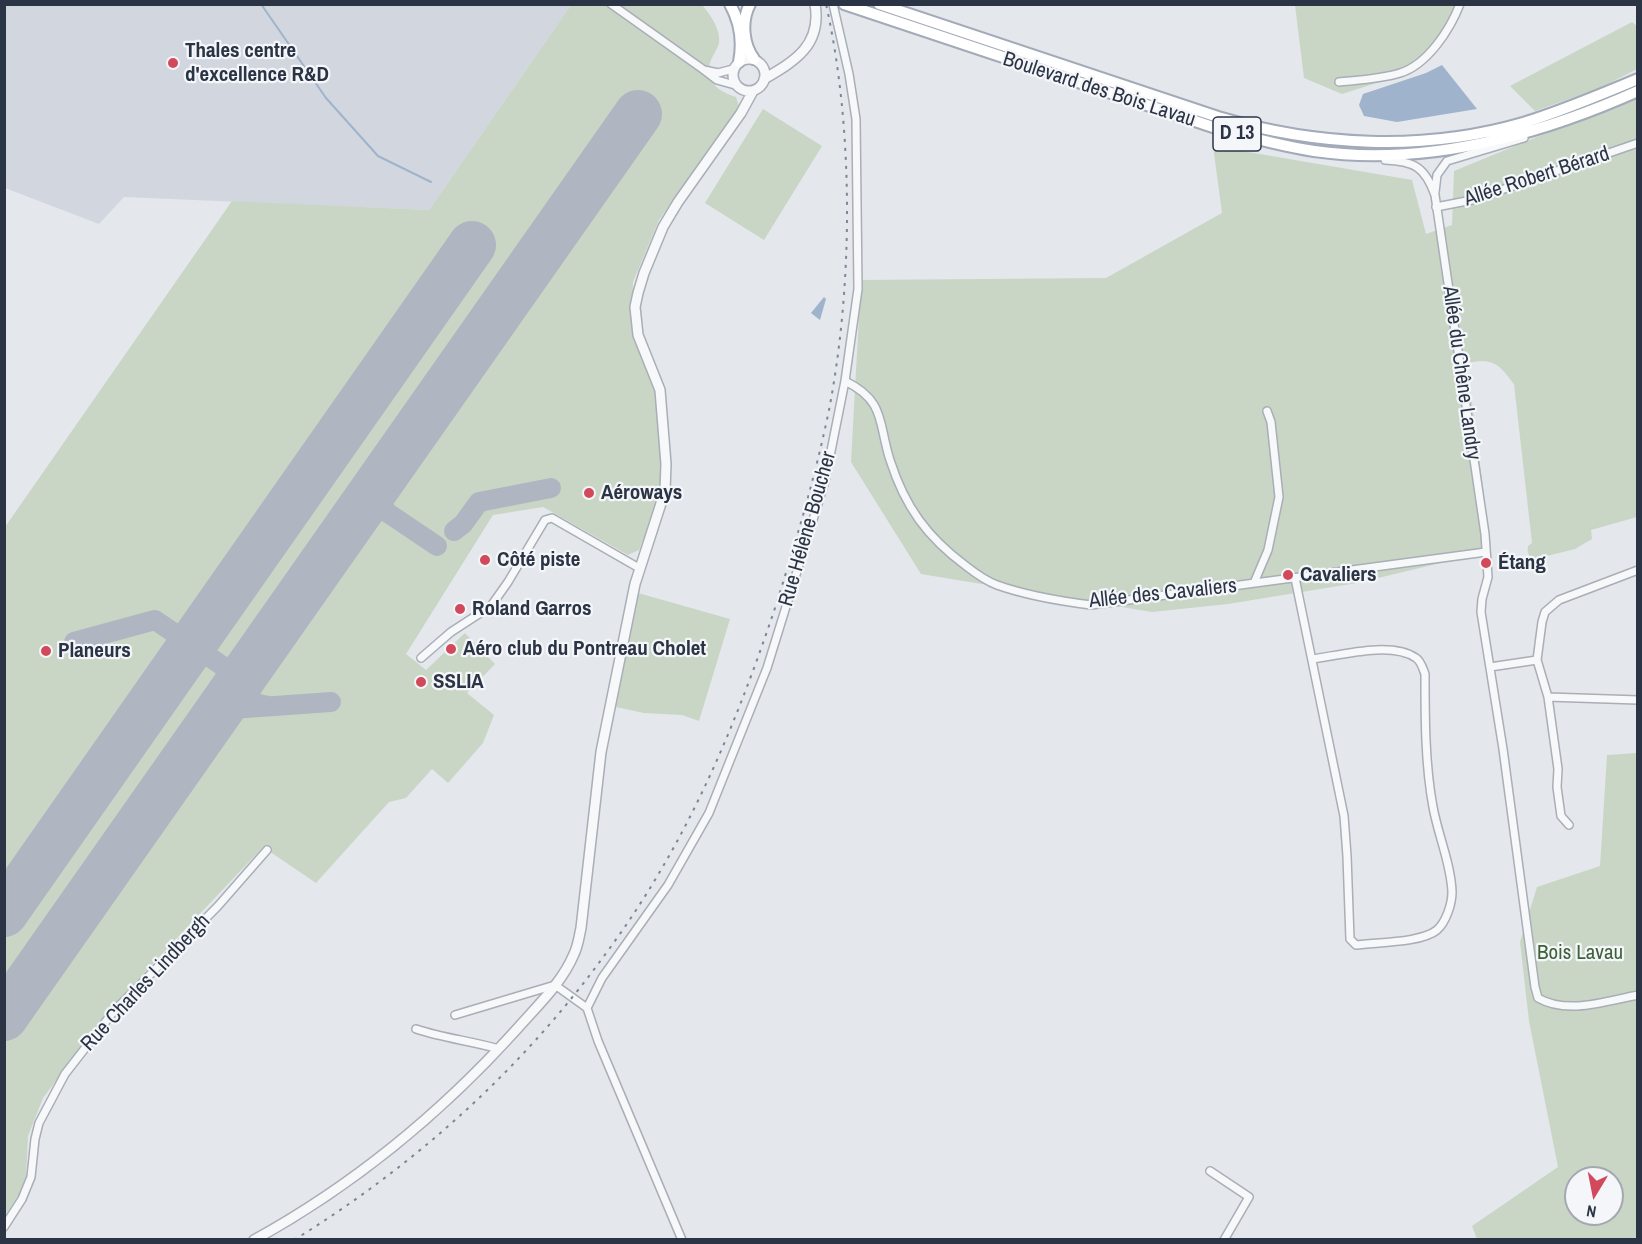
<!DOCTYPE html>
<html>
<head>
<meta charset="utf-8">
<style>
	body { margin:0 }
	#map { position:relative; width:1642px; height:1244px; overflow:hidden; background:#e4e7ec; font-family:"Archivo Narrow",sans-serif }
	canvas { display:block }
	.frame { position:absolute; inset:0; border:6px solid #2b3445; pointer-events:none }
	.north { position:absolute; left:1564px; top:1166px; width:60px; height:60px; box-sizing:border-box; background:#f4f6f9; border:2px solid #a4a8b1; border-radius:50%; rotate:190deg; font-size:16px; font-weight:700; line-height:24px; text-align:center; color:#2b3445 }
	.north::after { content:''; display:block; margin:auto; width:21px; height:27px; background:#d1495b; clip-path:polygon(50% 0,100% 100%,50% 72%,0 100%) }
</style>
</head>
<body>
<div id="map">
<canvas width="1642" height="1244"></canvas>
<div class="frame"></div>
<div class="north">N</div>
</div>
<script>
const ctx = document.querySelector('canvas').getContext('2d');
ctx.lineJoin = 'round';
function fillPath(path, color) { ctx.fillStyle = color; ctx.fill(path, 'evenodd'); }
function stroke(path, color, width, dash) { ctx.strokeStyle = color; ctx.lineWidth = width; ctx.lineCap = dash ? 'butt' : 'round'; ctx.setLineDash(dash || []); ctx.stroke(path); }
function write(font, color, halo, rows, align = 'center') {
  ctx.font = font + ' "Archivo Narrow",sans-serif'; ctx.lineWidth = 4.5; ctx.setLineDash([]); ctx.textBaseline = 'middle'; ctx.strokeStyle = halo; ctx.fillStyle = color; for (const [text, x, y, turn = 0] of rows) {
    ctx.save(); ctx.translate(x, y); ctx.rotate((+turn || 0) * Math.PI / 180); ctx.textAlign = isNaN(turn) ? turn : align; if (halo) ctx.strokeText(text, 0, 0); ctx.fillText(text, 0, 0); ctx.restore();
  }
}
const built = new Path2D(`
	M4 5H571L429 210 124 197 99 224 5 188Z`);
const green = new Path2D(`
	M571 5H702C710 14 721 30 719 43 718 48 713 55 711 60 703 81 719 92 736 97L739 106 659 220 633 282 632 332 655 386 662 482 657 506 639 550 628 555 543 507 493 515 406 654 426 670 465 633 495 664 467 693 494 715 483 743 448 783 432 769 406 798 389 802 316 883 263 847 110 1009 43 1098 28 1136 26 1176 19 1194 5 1216V527L232 201 429 210Z
	M1295 5H1459L1445 36 1433 55 1411 72 1342 94 1304 78Z
	M1632 22 1637 26V69L1600 88 1535 111 1510 86Z
	M1637 96V517L1591 530 1592 539 1575 549 1535 559C1528 556 1527 553 1528 546L1532 543 1514 384C1498 363 1493 358 1467 363L1491 551 1357 583 1228 604 1152 612 921 574 851 462 861 280 1106 278 1222 213 1213 146 1412 180 1426 234 1452 225 1454 171Z
	M763 109 822 146 764 240 705 203Z
	M638 593 730 619 699 721 682 715 644 713 616 707Z
	M1637 753V1239H1477L1472 1226 1558 1167 1529 1021 1520 942 1537 887 1600 866 1607 755ZM1576 1178H1612V1214H1576Z`);
const water = new Path2D(`
	M1442 65 1477 109 1397 122 1364 116 1359 105 1363 94 1426 73Z
	M824 297 826 299 820 320 811 313Z`);
const stream = new Path2D(`
	M261 4 326 98 378 156 431 182`);
const taxiway = new Path2D(`
	M383 479C377 492 378 501 387 512
	M356 517 367 509H382L437 546
	M454 531 463 524 479 502 551 488
	M74 642 155 620 230 671 237 673 249 668
	M253 664C243 684 241 702 268 706
	M206 730 219 716 232 709 331 702`);
const runway = new Path2D(`
	M4 913 472 245
	M4 1017 638 114`);
const minor = new Path2D(`
	M611 4 704 70
	M733 69 718 73 704 70 717 80 735 85
	M1339 82C1359 80 1381 79 1400 73 1427 65 1450 30 1460 4
	M1385 160C1414 161 1425 167 1435 195L1485 534 1488 577 1482 599 1481 612 1503 749 1535 987 1538 998C1568 1015 1606 1001 1638 995
	M1435 192 1437 175 1447 161 1524 138
	M1436 207 1472 200 1638 143
	M845 381C886 401 878 423 890 460 905 507 927 537 966 566 975 573 986 581 997 585 1028 596 1059 601 1091 605L1486 552
	M1295 578 1344 816 1347 856 1350 939 1356 945C1377 942 1421 943 1437 930 1446 922 1452 904 1452 892 1451 864 1438 835 1433 807 1425 764 1425 718 1425 674 1423 669 1421 661 1416 658 1392 641 1341 655 1313 659
	M1254 583 1268 550 1279 497 1271 422 1267 411
	M421 658 451 632 491 606 508 582 545 520 552 518 639 568
	M1490 667 1537 660
	M1548 697 1638 700
	M1569 825 1561 816 1557 787 1558 769 1548 697 1537 660 1542 622 1545 612 1559 600 1638 570
	M587 1008 602 978 668 885 709 813 767 668 825 481 845 381 858 289 856 119 849 74 833 4
	M455 1015 555 985 587 1008 598 1041 682 1240
	M416 1029C443 1038 471 1041 499 1049
	M1210 1171 1249 1197 1224 1240
	M4 1227 22 1199 31 1177 35 1139 39 1123 65 1074 114 1011 218 906 267 850`);
const tertiary = new Path2D(`
	M733 75a16 16 0 1 1 32 0a16 16 0 1 1-32 0Z
	M764 79C795 61 822 45 815 4
	M254 1240C352 1186 441 1113 516 1030 537 1006 562 983 574 954 578 946 579 937 581 928L601 752 635 584 665 491 666 464 660 390 638 335 635 307 638 293 644 273 663 227 678 202 741 113 753 91`);
const primary = new Path2D(`
	M730 4C740 22 743 42 739 62
	M750 4C741 21 743 44 754 59
	M844 4 1216 128C1248 137 1281 146 1314 151 1425 167 1537 136 1638 91
	M879 4 1218 117C1317 146 1423 152 1523 123 1562 111 1600 95 1638 79`);
const rail = new Path2D(`
	M294 1240C414 1166 521 1070 604 956 683 850 732 736 774 611 795 545 815 478 829 410 853 285 854 130 826 4`);
const markers = [
	[173,63,6,"#d1495b"],
	[589,493,6,"#d1495b"],
	[485,560,6,"#d1495b"],
	[1486,563,6,"#d1495b"],
	[1288,575,6,"#d1495b"],
	[460,609,6,"#d1495b"],
	[451,649,6,"#d1495b"],
	[46,651,6,"#d1495b"],
	[421,682,6,"#d1495b"]
];
const shields = [
	[1237,134,48]
];
const shieldNames = [
	["D 13",1237,134]
];
const poiNames = [
	["Thales centre",185,51],
	["d'excellence R&D",185,75],
	["Aéroways",601,493],
	["Côté piste",497,560],
	["Étang",1498,563],
	["Cavaliers",1300,575],
	["Roland Garros",472,609],
	["Aéro club du Pontreau Cholet",463,649],
	["Planeurs",58,651],
	["SSLIA",433,682]
];
const streetNames = [
	["Boulevard des Bois Lavau",1099,90,18],
	["Allée Robert Bérard",1537,177,-18],
	["Allée du Chêne Landry",1461,373,82],
	["Rue Hélène Boucher",808,529,-74],
	["Allée des Cavaliers",1163,594,-6],
	["Rue Charles Lindbergh",146,983,-47]
];
const parkNames = [
	["Bois Lavau",1580,953]
];
fillPath(built, '#d2d6de');
fillPath(green, '#c9d6c5');
fillPath(water, '#9fb4cc');
stroke(stream, '#9fb4cc', 2);
stroke(taxiway, '#b0b6c1', 20);
stroke(runway, '#b0b6c1', 48);
stroke(minor, '#a9aeb7', 10);
stroke(tertiary, '#a9aeb7', 12);
stroke(primary, '#a3abb8', 14);
stroke(minor, '#f7f8fa', 7);
stroke(tertiary, '#f7f8fa', 9);
stroke(primary, '#fff', 10);
stroke(rail, '#7d8696', 2, [3, 6]);
for (const [x, y, r, color] of markers) { const dot = new Path2D(); dot.arc(x, y, r, 0, 2 * Math.PI); ctx.fillStyle = color; ctx.fill(dot); stroke(dot, '#f4f6f9', 2); }
for (const [x, y, w] of shields) { const box = new Path2D(); box.roundRect(x - w / 2, y - 17, w, 34, 4.5); ctx.fillStyle = '#f4f6f9'; ctx.fill(box); stroke(box, '#2b3445', 1.5); }
write('bold 20px', '#2b3445', null, shieldNames);
write('bold 21px', '#2b3445', '#f4f6f9', poiNames, 'left');
write('21px', '#2b3445', '#f4f6f9', streetNames);
write('21px', '#3f6138', '#f4f6f9', parkNames);
</script>
</body>
</html>
